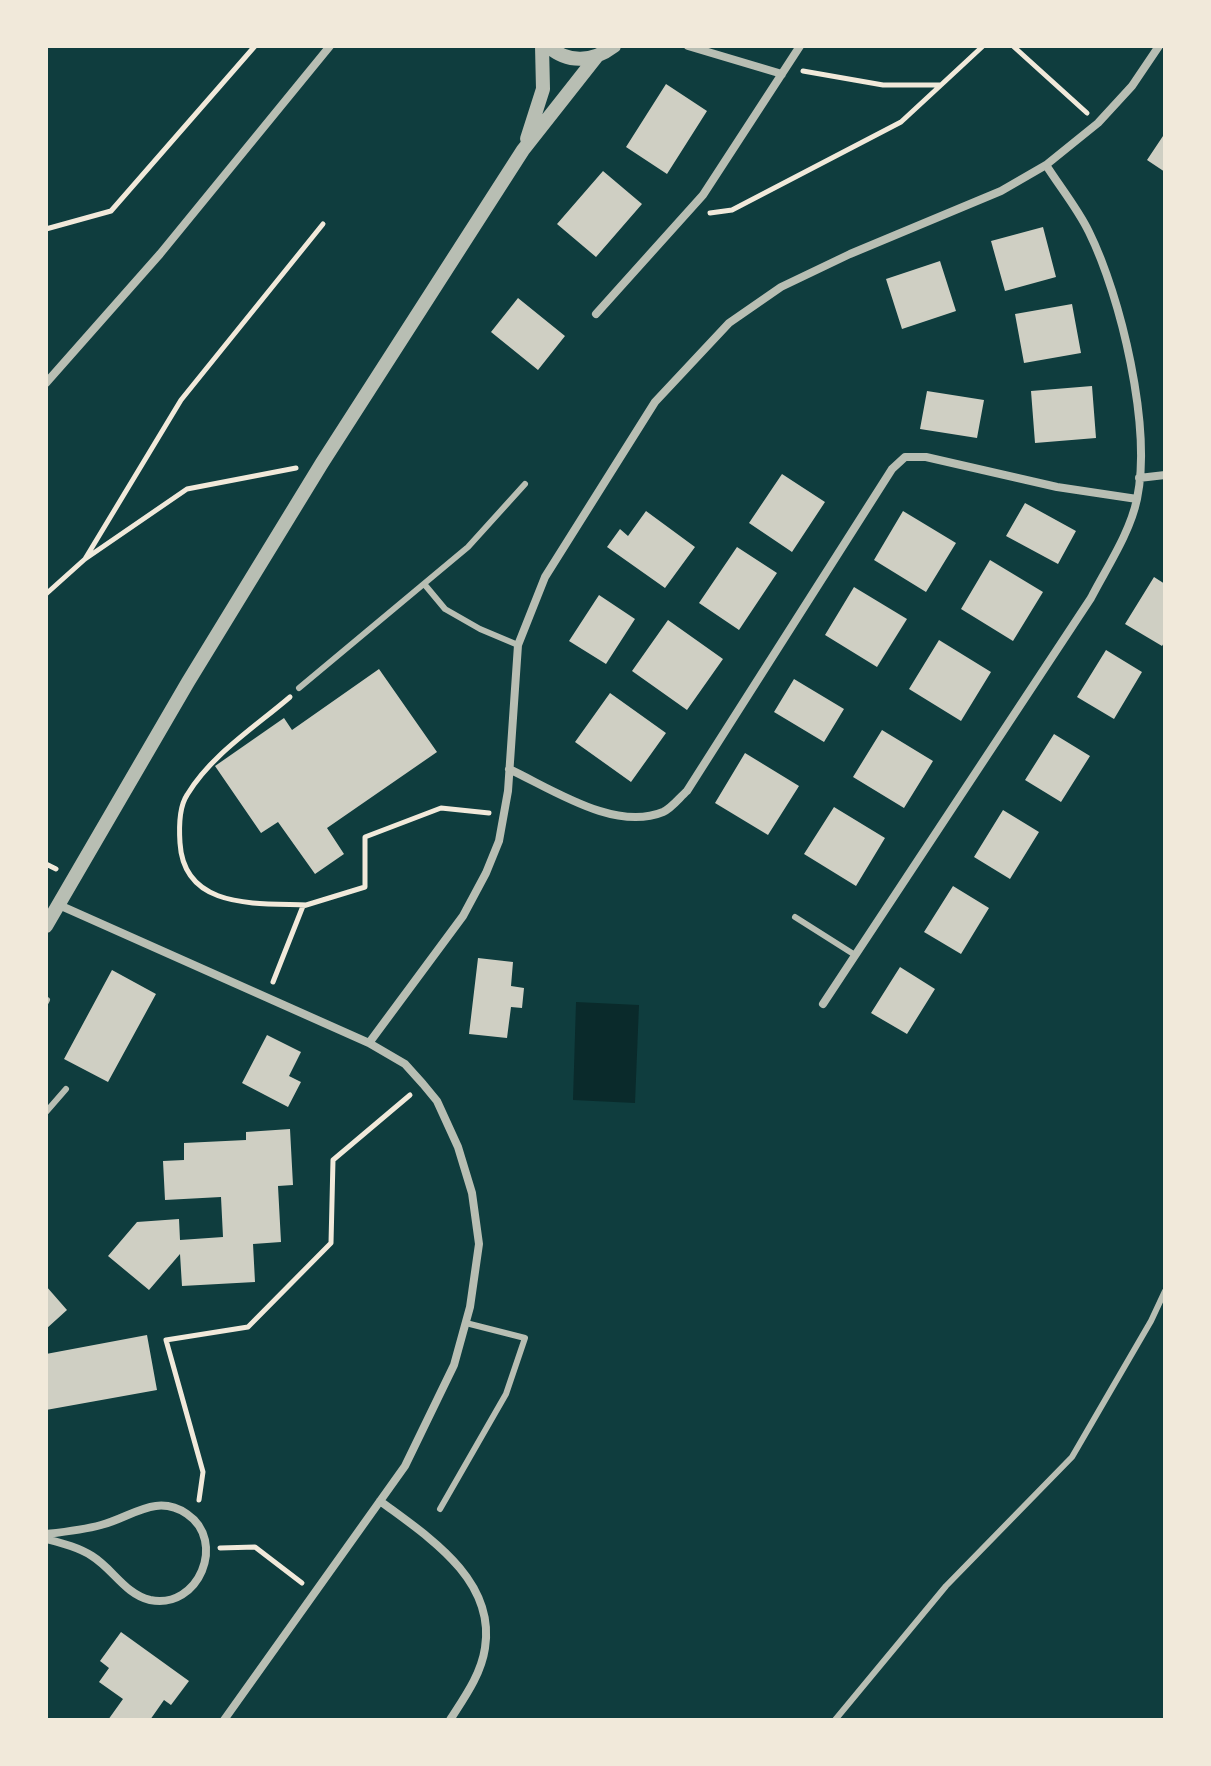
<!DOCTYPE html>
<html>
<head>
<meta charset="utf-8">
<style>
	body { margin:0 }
	#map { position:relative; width:1211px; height:1766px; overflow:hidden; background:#0f3d3e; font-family:Karla,sans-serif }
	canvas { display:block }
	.frame { position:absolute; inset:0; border:48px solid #f1e9da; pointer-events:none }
</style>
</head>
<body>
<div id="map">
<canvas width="1211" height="1766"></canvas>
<div class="frame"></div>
</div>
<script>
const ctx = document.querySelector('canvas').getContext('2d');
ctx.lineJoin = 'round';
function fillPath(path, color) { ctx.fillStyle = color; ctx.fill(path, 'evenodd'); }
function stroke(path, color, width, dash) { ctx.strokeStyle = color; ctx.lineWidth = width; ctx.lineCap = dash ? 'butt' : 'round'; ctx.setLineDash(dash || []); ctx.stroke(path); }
const water = new Path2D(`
	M576 1002 639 1005 635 1103 573 1100Z`);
const building = new Path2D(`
	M666 84 707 111 667 174 626 147Z
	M1165 133V172L1147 160Z
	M603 171 642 204 596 257 557 224Z
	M1043 227 1056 277 1005 291 991 241Z
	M940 261 956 311 902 329 886 279Z
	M518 298 565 336 538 370 491 332Z
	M1072 304 1081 353 1024 363 1015 314Z
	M1092 386 1096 438 1035 443 1031 391Z
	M927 391 984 400 977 438 920 429Z
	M782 474 825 502 792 552 749 523Z
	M1025 503 1076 531 1058 564 1006 536Z
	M646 511 695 547 665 588 607 547 620 529 628 536Z
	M903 511 956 543 926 592 874 560Z
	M737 547 777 573 739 630 699 603Z
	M990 560 1043 592 1013 641 961 609Z
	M1154 577 1165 584V641L1162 646 1125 624Z
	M854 587 907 619 877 667 825 635Z
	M599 595 635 619 606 664 569 641Z
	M668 620 723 659 687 710 632 671Z
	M939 640 991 672 961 721 909 689Z
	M1106 650 1142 672 1114 719 1077 697Z
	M379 669 437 752 327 828 344 854 315 874 278 822 261 833 215 766 284 718 292 730Z
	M794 679 844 709 824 742 774 712Z
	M610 693 666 733 631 782 575 742Z
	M882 730 933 761 904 808 853 777Z
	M1054 734 1090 756 1061 802 1025 780Z
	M745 753 799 786 768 835 715 803Z
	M834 807 885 838 856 886 804 854Z
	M1003 810 1039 832 1010 879 974 857Z
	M953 886 989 908 961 954 924 932Z
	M478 958 513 962 511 986 524 988 522 1008 511 1007 507 1038 469 1034Z
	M900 967 935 989 907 1034 871 1013Z
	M112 970 156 994 108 1082 64 1059Z
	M267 1035 301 1052 289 1076 301 1082 288 1107 242 1083Z
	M290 1129 293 1185 278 1186 281 1242 253 1244 255 1282 182 1286 180 1254 149 1290 108 1256 137 1222 179 1219 180 1240 223 1237 221 1197 165 1200 163 1161 184 1160V1143L246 1140V1132Z
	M46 1286 67 1310 46 1329Z
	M147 1335 157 1390 46 1410V1354Z
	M121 1632 189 1681 171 1705 164 1700 150 1720H108L123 1699 99 1682 109 1668 100 1661Z`);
const path = new Path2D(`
	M1013 46 1087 113
	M803 71 883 85H941L983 46
	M710 213 732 210 901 122 941 85
	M46 229 111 211 255 46
	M85 559 181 400 323 224
	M46 594 85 559 187 489 296 468
	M290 697C255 727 211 755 187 795 179 807 179 828 180 843 184 910 257 903 307 905
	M46 864 56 869
	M273 982 303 906 365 887V837L441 808 489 813
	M199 1500 203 1472 166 1340 248 1327 331 1243 333 1160 410 1095
	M220 1548 255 1547 302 1583`);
const service = new Path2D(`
	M425 585 445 609 480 629 518 645
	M299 688 468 547 525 484
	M795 917 855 955
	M46 1002 47 1000
	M46 1112 66 1089
	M440 1509 506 1394 525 1338 466 1323
	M835 1720 946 1586 1072 1457 1151 1321 1165 1291`);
const minor = new Path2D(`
	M688 46 782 74
	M596 314 703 195 800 46
	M46 383 160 254 330 46
	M1139 478 1165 475
	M509 769C552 789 615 832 663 812 672 808 680 797 687 791L892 469 905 457H926L1057 487 1137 499
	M59 905 369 1043 405 1064 423 1084 437 1101 458 1147 472 1193 479 1244 470 1307 454 1365 405 1466 224 1720
	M823 1004 1091 598C1107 567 1130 533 1137 499 1152 427 1121 297 1089 232 1078 209 1060 187 1046 165
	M369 1043 463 916 486 873 499 841 508 791 518 645 545 577 655 402 729 323 781 287 850 254 1001 191 1046 165 1098 123 1132 86 1159 46
	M380 1501C427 1536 496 1579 485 1648 481 1675 464 1698 450 1720
	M46 1534C64 1532 83 1530 101 1525 132 1517 156 1493 187 1514 227 1541 199 1610 150 1600 125 1594 113 1569 92 1556 78 1547 61 1543 46 1539`);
const tertiary = new Path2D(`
	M548 46C568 64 593 62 614 46
	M527 139 543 89 542 46
	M46 926 188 682 322 463 523 150 597 56`);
fillPath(water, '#0a2a2b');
fillPath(building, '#cfcfc3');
stroke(path, '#f1e9da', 5);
stroke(service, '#b8beb3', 6);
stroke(minor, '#b8beb3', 8);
stroke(tertiary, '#b8beb3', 14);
</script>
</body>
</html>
